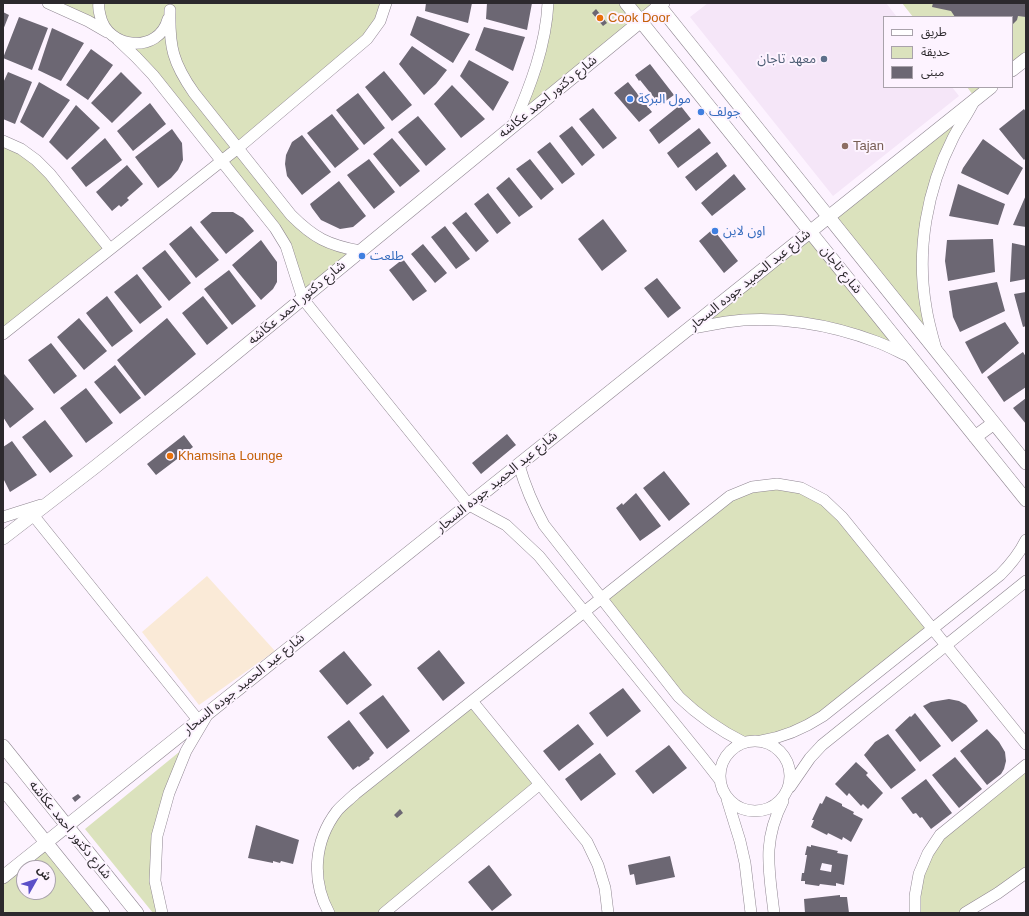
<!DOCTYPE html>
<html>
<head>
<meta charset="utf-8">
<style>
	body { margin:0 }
	#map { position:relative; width:1029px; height:916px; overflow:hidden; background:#fdf3ff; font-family:Arial,"Noto Sans Arabic",sans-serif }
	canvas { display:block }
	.frame { position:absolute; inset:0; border:4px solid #2c292d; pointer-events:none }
	.legend { position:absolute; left:883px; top:16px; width:130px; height:72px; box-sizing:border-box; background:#fdf3ff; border:1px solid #a9a2ab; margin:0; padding:5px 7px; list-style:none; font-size:12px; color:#2c292d }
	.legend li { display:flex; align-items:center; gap:8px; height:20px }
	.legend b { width:20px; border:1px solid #a9a2ab }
	.north { position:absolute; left:16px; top:860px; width:40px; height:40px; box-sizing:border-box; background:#fdf3ff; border:1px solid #a9a2ab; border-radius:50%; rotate:51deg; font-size:11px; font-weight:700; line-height:16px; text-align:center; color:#2c292d }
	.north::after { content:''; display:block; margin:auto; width:14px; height:18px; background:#5b50c8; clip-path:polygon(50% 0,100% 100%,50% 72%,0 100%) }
</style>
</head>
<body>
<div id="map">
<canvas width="1029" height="916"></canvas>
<div class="frame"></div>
<ul class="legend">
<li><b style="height:5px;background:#fff"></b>طريق</li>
<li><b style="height:11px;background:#dbe2bd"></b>حديقة</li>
<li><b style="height:11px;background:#6c6773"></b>مبنى</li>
</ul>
<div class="north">ش</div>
</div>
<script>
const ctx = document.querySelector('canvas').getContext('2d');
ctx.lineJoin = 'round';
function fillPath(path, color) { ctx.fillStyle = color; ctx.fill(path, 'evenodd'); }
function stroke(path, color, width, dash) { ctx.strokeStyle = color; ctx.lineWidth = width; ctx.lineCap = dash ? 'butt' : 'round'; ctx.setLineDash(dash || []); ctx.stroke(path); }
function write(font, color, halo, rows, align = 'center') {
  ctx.font = font + ' Arial,"Noto Sans Arabic",sans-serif'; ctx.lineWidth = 4; ctx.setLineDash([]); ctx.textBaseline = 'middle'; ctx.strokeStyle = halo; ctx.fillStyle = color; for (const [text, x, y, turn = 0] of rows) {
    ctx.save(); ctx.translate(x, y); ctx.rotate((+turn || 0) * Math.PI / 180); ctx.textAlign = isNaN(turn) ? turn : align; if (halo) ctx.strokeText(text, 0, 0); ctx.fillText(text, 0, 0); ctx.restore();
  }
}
const built = new Path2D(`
	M708 3H886L897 17H884V87H952L959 96 833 196 690 17Z`);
const medical = new Path2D(`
	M207 576 275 651 199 705 142 632Z`);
const green = new Path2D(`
	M48 3H386L380 21 238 148 305 229 360 251 303 299 286 246 118 40Z
	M548 3H663L513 126 529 90Z
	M902 3H1026V60L1012 71V17H913Z
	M967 87H991L976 99 936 177 922 263 936 349 829 217 976 99Z
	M3 141 21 149 110 249 3 334Z
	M811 232 912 358 877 342 765 320 690 329Z
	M777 484 824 500 932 629 823 716 761 741 752 740 743 742 709 723 601 598 730 496Z
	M472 701 540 784 384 913H329L318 854 337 811Z
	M184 748 154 835 159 913H153L85 829Z
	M1026 765V873L965 913H915L928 853Z
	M46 842 103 913H3V877ZM24 868H48V892H24Z`);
const building = new Path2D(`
	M426 3H472L468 23 425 11Z
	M487 3H532L527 30 486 19Z
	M933 3H1026V17L1018 16 1017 20 1012 25V17H955L951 11 932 7Z
	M596 9 607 23 603 26 592 13Z
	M3 12 9 15 3 30Z
	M417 16 470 34 453 63 410 35Z
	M19 17 48 28 32 70 3 58Z
	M484 27 525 37 513 71 475 50Z
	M52 28 84 43 61 81 38 70Z
	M412 46 447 70 436 84 424 95 399 64Z
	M91 49 113 65 88 100 66 85Z
	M469 60 509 82 493 111 460 76Z
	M650 64 674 95 660 105 640 80 639 81 635 75Z
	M384 71 412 105 392 121 365 87Z
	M8 72 32 82 15 124 3 119V83Z
	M121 72 142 93 112 123 91 103Z
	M39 82 70 100 43 138 20 122Z
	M628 82 652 112 639 122 614 93Z
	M452 85 485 119 461 138 434 104Z
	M358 93 385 128 364 145 336 110Z
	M150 103 166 124 133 151 117 131Z
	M76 105 100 128 67 160 49 142Z
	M680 105 691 119 659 144 649 130Z
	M593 108 617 138 603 149 579 119Z
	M1024 109 1026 112V158L1024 160 999 129Z
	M332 114 359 149 335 168 307 133Z
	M418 116 446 149 426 166 398 132Z
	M572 126 595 155 582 166 559 136Z
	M699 128 711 143 678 168 667 153Z
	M172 129 182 143 183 160 178 170 171 178 158 188 135 157Z
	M302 135 331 172 302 195 287 176 285 164 286 155 292 142Z
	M105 138 122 160 86 187 71 168Z
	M392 138 420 171 400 187 373 154Z
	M983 139 1023 168 1008 195 961 173 963 168Z
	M550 142 575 174 562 184 537 152Z
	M717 152 727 166 696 191 685 177Z
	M369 159 395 192 374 209 347 175Z
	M530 159 554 189 541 200 516 169Z
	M127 165 143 184 127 198 129 200 121 207 119 205 112 211 96 192Z
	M734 174 746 189 712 216 701 203Z
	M509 177 533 207 519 217 496 188Z
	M339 181 366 216 353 227 340 229 321 220 312 208 310 204Z
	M958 184 1005 204 998 225 949 216Z
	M488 193 511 223 497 234 474 204Z
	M1026 195V227L1013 225Z
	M212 212H233L243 218 254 231 226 254 200 222Z
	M466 212 489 241 476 252 452 223Z
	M603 219 627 251 602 271 578 239Z
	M191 226 219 260 196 278 169 244Z
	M445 226 470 259 456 269 431 237Z
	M713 229 738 261 724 273 699 241Z
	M993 239 995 272 948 281 945 261 947 240Z
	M261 240 277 262V282L273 289 261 300 232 265Z
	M1012 243 1026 246V279L1010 282Z
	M423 244 447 273 435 283 411 254Z
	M165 250 191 283 169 301 142 268Z
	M403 259 427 291 413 301 389 270Z
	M229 270 256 306 232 325 204 289Z
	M137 274 162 307 140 324 114 292Z
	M657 278 681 308 668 318 644 288Z
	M997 282 1005 311 960 332 953 317 949 291Z
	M1026 292V326L1023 327 1014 294Z
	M107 296 133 331 112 347 86 313Z
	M203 296 228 328 207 345 182 313Z
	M79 318 107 351 84 370 57 337Z
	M167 318 196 354 145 396 117 360Z
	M1005 322 1019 343 982 374 965 342Z
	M51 343 77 376 54 394 28 360Z
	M1023 352 1026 357V387L1004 402 987 377Z
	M115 365 141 398 120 414 94 382Z
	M4 374 34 409 10 428 3 417Z
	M86 388 113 423 86 443 60 408Z
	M1026 398V424L1013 408Z
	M45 420 73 456 50 473 22 437Z
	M507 434 516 445 481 474 472 463Z
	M184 435 193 447 156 475 147 464Z
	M12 441 37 475 10 492 3 478V447Z
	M664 471 690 504 669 521 643 488Z
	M636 493 661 526 640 541 616 508 622 503 623 505Z
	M439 650 465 683 443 701 417 668Z
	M344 651 372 685 347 705 319 671Z
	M623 688 641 711 607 737 589 713Z
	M383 695 410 731 387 749 359 713Z
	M949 699 959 701 966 705 978 721 952 742 923 706 931 702Z
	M915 713 941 746 920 762 895 730 910 716 911 717Z
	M349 720 374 753 369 758 370 759 359 767 358 766 353 770 327 737Z
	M578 724 594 744 559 771 543 751Z
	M987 729 999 742 1005 752 1006 761 1004 769 1001 774 987 785 960 751Z
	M888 734 916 770 891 789 864 755 875 742Z
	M669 745 687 768 653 794 635 771Z
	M600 753 616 774 581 801 565 779Z
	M955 757 982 789 959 808 932 775Z
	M856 762 868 773 866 775 883 793 868 809 863 804 861 806 849 793 847 796 835 784Z
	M926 779 952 813 931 829 922 817 920 818 916 813 913 814 901 798Z
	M78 794 81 797 75 802 72 798Z
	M826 796 842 804V806L854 812 853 814 863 819 851 842 843 837 842 840 828 833 827 835 811 827 814 820H812L820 803 822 804Z
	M400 809 403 813 397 818 394 815Z
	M256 825 299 840 293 864 281 861 280 863 273 861V863L248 858Z
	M811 845 838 851 837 853 848 855 844 885 836 883V886L820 884 819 886 805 884V881H801L802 873H804L807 855H805L807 846 811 847ZM822 863 832 865 831 872 820 870Z
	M670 856 675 877 636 885 634 874 630 875 628 865Z
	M489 865 512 895 492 911 468 882Z
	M840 895V897H847L849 913H805L804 899Z`);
const minor = new Path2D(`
	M48 3 88 21 107 32
	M99 3C98 7 99 11 100 15 107 50 159 54 168 19
	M170 10C169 47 173 63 194 93L291 215C314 238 328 245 360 251
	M118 40 136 57 153 75 275 228 286 246 303 299 469 505 506 525 539 556 702 757 720 780
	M513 126C530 87 546 46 548 3
	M3 141 21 149 36 160 50 174 110 249
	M690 329C702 326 714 324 726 322 776 315 830 324 877 342 888 346 899 352 910 357
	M3 334 238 148 367 39 380 21 386 3
	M936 349C932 335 928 321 926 307 916 250 927 189 953 138 959 126 967 115 973 103
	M519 465C525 486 533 505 544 525L679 697C699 716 719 730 743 742
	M33 515 198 720
	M3 517 41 505
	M472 701 587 842 598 865 605 888 608 913
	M720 776a35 35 0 1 1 70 0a35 35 0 1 1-70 0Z
	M761 741C785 737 803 729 823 716L1000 575C1011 564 1019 554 1026 540
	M790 787 810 758 822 745 1026 581
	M727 799 740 841 745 863 751 913
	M162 913 155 881 157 836 169 793 186 751 206 717
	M329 913C311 880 314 841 337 811 342 805 349 800 355 794L730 496 752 487 777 484 801 488 824 500 842 517 1026 744
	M384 913 540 784
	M774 913C769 869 762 842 783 801
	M915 913V896L919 874 928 853 940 835 1026 765
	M965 913 998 893 1026 873`);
const tertiary = new Path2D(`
	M626 3 1026 500
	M657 3 1026 463
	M1012 70 1026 59
	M975 437 994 423
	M3 538 95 467 190 391 663 3
	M3 746 137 913
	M3 789 103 913
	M3 877 991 87`);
const markers = [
	[600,18,4,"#e8710a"],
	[824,59,4,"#5c6f8a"],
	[630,99,4,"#3f7fe0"],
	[701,112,4,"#3f7fe0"],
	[845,146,4,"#8d6e63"],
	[715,231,4,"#3f7fe0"],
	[362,256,4,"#3f7fe0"],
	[170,456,4,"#e8710a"]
];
const foodNames = [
	["Cook Door",608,18],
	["Khamsina Lounge",178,456]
];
const serviceNames = [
	["معهد تاجان",816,59]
];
const streetNames = [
	["شارع دكتور احمد عكاشه",548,97,-39],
	["شارع تاجان",841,270,51],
	["شارع عبد الحميد جوده السحار",750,280,-39],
	["شارع دكتور احمد عكاشه",297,303,-40],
	["شارع عبد الحميد جوده السحار",497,482,-39],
	["شارع عبد الحميد جوده السحار",244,684,-39],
	["شارع دكتور احمد عكاشه",70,830,51]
];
const shopNames = [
	["مول البركة",638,99],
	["جولف",709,112],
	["اون لاين",723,231],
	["طلعت",370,256]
];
const educationNames = [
	["Tajan",853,146]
];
fillPath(built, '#f5e6f8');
fillPath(medical, '#faead7');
fillPath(green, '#dbe2bd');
fillPath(building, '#6c6773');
stroke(minor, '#8f8691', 12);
stroke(tertiary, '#8f8691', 14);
stroke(minor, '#fff', 11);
stroke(tertiary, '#fff', 13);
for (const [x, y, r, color] of markers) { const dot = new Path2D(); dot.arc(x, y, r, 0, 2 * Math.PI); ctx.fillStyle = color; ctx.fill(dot); stroke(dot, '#fdf3ff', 1.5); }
write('13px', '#c56008', '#fdf3ff', foodNames, 'left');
write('13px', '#4e5e75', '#fdf3ff', serviceNames, 'right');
write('13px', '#2c292d', '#fdf3ff', streetNames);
write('13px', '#366cbe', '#fdf3ff', shopNames, 'left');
write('13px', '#785e54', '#fdf3ff', educationNames, 'left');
</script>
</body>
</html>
